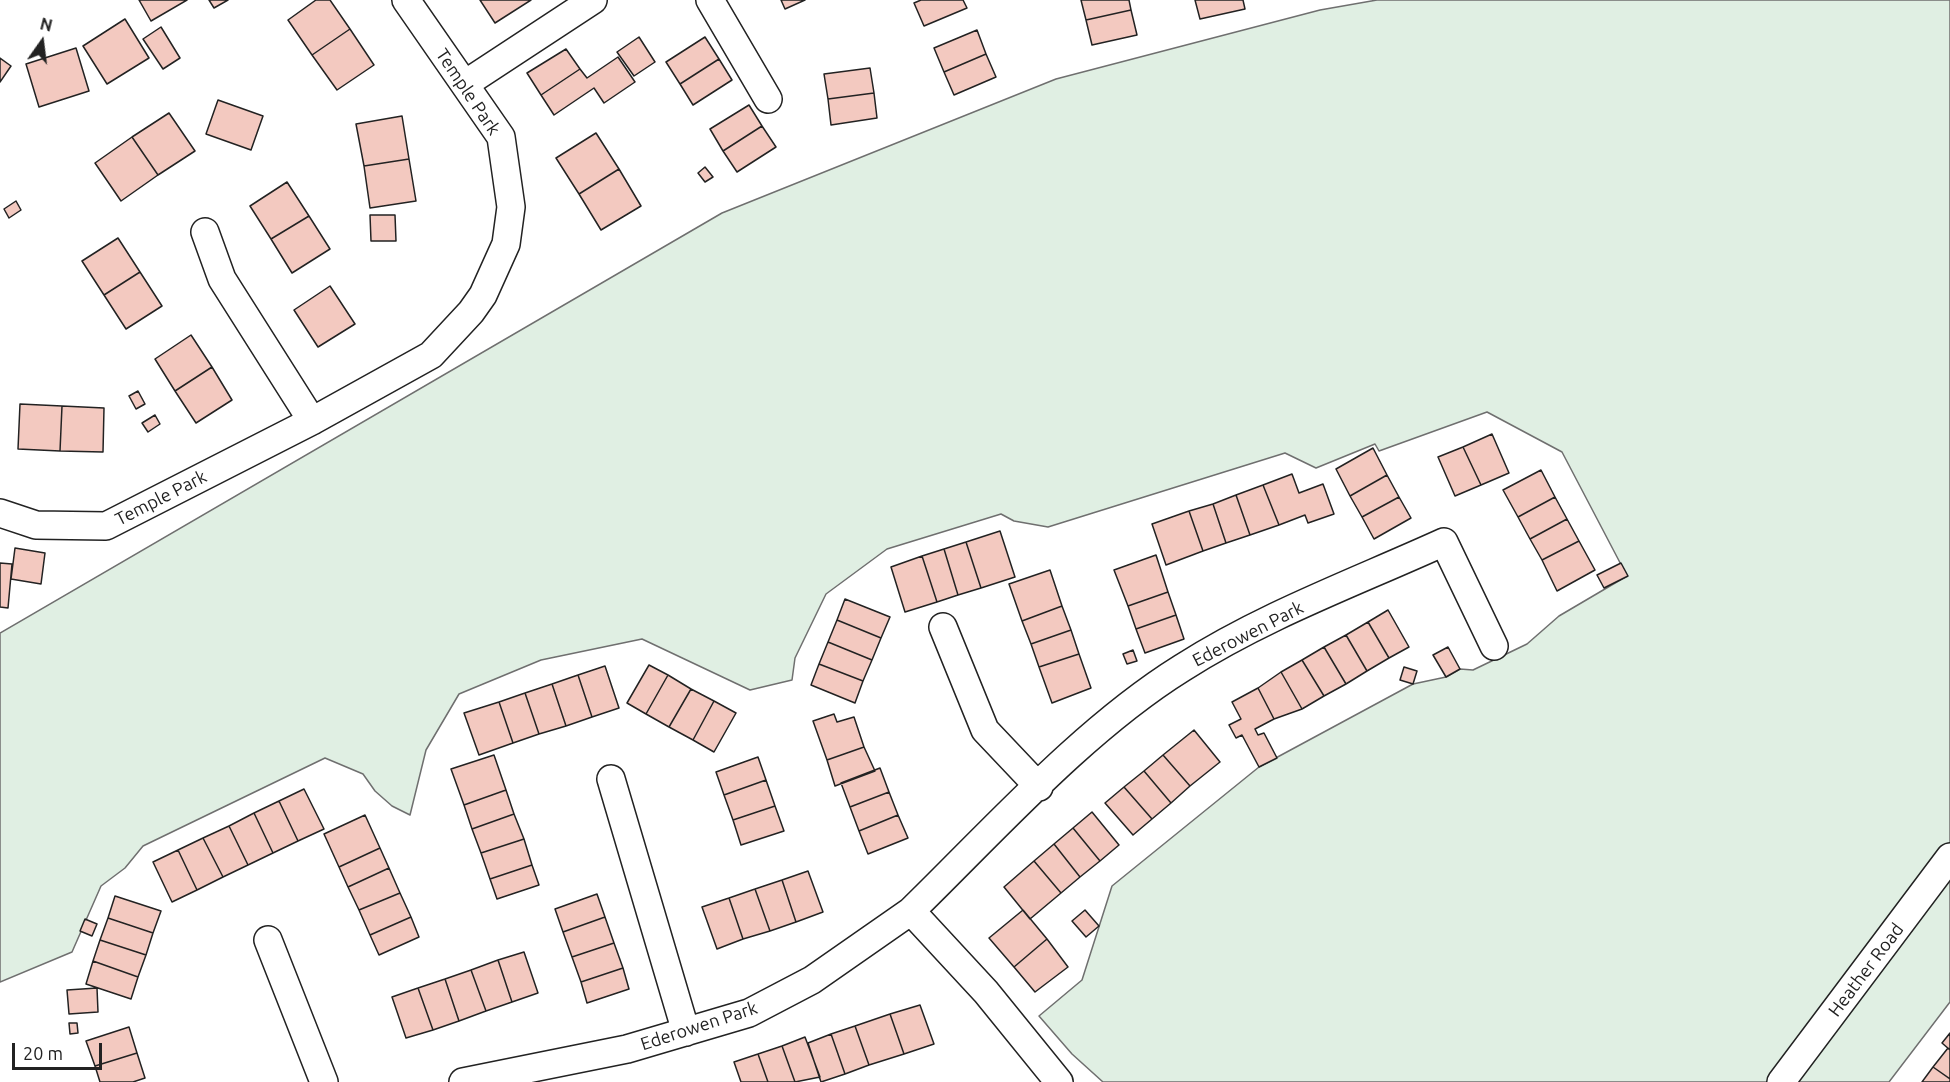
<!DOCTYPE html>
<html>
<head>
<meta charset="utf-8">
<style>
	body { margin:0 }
	#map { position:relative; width:1950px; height:1082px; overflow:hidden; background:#fff; font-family:Ubuntu,sans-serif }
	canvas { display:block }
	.north { position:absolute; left:12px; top:12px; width:60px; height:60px; -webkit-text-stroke:4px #fff; paint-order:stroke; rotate:14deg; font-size:16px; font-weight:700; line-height:24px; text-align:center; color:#222 }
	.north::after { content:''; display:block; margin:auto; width:21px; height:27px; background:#222; clip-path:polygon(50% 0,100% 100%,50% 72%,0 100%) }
	.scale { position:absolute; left:12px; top:1043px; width:90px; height:27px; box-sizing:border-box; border:3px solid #222; border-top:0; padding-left:8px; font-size:18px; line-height:21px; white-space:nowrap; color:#222; -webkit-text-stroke:4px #fff; paint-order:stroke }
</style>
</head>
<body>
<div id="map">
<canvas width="1950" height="1082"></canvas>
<div class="north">N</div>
<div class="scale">20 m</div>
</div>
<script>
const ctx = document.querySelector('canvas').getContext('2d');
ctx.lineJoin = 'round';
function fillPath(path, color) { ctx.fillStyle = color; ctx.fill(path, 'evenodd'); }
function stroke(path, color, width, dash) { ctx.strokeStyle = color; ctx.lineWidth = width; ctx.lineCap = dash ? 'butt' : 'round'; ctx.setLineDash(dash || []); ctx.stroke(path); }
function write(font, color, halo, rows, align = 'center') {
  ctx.font = font + ' Ubuntu,sans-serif'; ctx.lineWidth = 4.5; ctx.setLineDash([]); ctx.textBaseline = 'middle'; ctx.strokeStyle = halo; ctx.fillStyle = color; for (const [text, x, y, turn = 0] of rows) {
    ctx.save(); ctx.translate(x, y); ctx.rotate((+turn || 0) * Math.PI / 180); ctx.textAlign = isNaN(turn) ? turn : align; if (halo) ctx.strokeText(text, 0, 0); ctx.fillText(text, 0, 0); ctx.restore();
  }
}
const green = new Path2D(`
	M1377 0H1950V1002L1889 1082H1103L1072 1054 1039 1016 1082 980 1112 886 1259 767 1413 684 1446 677 1460 669 1473 670 1527 644 1559 616 1627 576 1562 452 1487 412 1379 451 1375 444 1316 468 1285 453 1048 527 1014 521 1001 514 887 549 826 594 795 658 792 680 750 690 642 639 541 660 459 694 426 750 410 815 392 806 375 791 363 774 325 758 143 846 125 868 101 886 72 952 0 982V633L722 213 1056 79 1320 10Z`);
const building = new Path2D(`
	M139 0H187L151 21Z
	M209 0H228L214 8Z
	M316 0H330L350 29 312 55 288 20Z
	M480 0H531L495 23Z
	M781 0H805L785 9Z
	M921 0H963L967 8 924 26 914 3Z
	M1081 0H1129L1131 10 1086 20Z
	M1195 0H1243L1245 9 1200 19Z
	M1131 10 1137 35 1092 45 1086 20Z
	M125 19 149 58 107 84 83 46Z
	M161 27 180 58 163 69 143 39Z
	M350 29 374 65 337 90 312 55Z
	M977 30 986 54 944 72 934 48Z
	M639 37 655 62 634 76 617 52Z
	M705 37 719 59 680 84 666 62Z
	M76 48 89 91 39 107 26 64Z
	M566 49 580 69 541 95 527 73Z
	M986 54 996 77 954 95 944 72Z
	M618 57 635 82 604 103 594 88 554 115 541 95 580 69 587 78Z
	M0 58 11 66 0 82Z
	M719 59 732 80 693 105 680 84Z
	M870 68 874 93 828 99 824 74Z
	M874 93 877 118 831 125 828 99Z
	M218 100 263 116 251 150 206 134Z
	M749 105 762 126 723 151 710 129Z
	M169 113 195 151 158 175 132 137Z
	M402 116 409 159 364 166 356 124Z
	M762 126 776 147 737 172 723 151Z
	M596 133 619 169 579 194 556 158Z
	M132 137 158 175 121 201 95 163Z
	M409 159 416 201 370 208 364 166Z
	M705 167 713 177 705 182 698 173Z
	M619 169 641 206 601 230 579 194Z
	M287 182 309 216 271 239 250 206Z
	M16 201 21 210 9 218 4 209Z
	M370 215H395L396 241H371Z
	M309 216 330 249 292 273 271 239Z
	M118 238 140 272 104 295 82 261Z
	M140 272 162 306 126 329 104 295Z
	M330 286 355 324 318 347 294 310Z
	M191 335 212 367 175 391 155 359Z
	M212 367 232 400 196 423 175 391Z
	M138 391 145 404 136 409 129 396Z
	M20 404 62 406 60 451 18 449Z
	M62 406 104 408 103 452 60 451Z
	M155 415 160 424 148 432 142 423Z
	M1492 434 1509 473 1481 485 1463 447Z
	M1463 447 1481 485 1455 496 1438 457Z
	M1373 448 1387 475 1350 496 1336 469Z
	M1541 470 1555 497 1518 517 1503 490Z
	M1292 474 1299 493 1323 484 1334 514 1308 523 1305 515 1279 525 1263 485Z
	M1387 475 1399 497 1362 517 1350 496Z
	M1263 485 1279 525 1250 535 1236 495Z
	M1236 495 1250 535 1226 543 1213 504Z
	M1399 497 1411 518 1374 539 1362 517Z
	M1555 497 1567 519 1530 539 1518 517Z
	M1213 504 1226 543 1203 551 1189 511Z
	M1189 511 1203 551 1166 565 1152 524Z
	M1567 519 1579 541 1542 560 1530 539Z
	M1000 531 1015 577 981 588 966 542Z
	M1579 541 1595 570 1557 591 1542 560Z
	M966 542 981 588 958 595 944 549Z
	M15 548 45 553 41 584 11 579Z
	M944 549 958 595 937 602 922 556Z
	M1156 555 1168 592 1128 606 1114 570Z
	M922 556 937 602 905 612 891 567Z
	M0 563 12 564 8 608 0 607Z
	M1621 563 1628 576 1604 588 1597 575Z
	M1050 570 1062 606 1022 621 1009 584Z
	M1168 592 1176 615 1136 629 1128 606Z
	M845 599 890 617 881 638 837 620Z
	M1062 606 1071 630 1031 644 1022 621Z
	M1388 610 1409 647 1389 658 1368 622Z
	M1176 615 1184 639 1145 653 1136 629Z
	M837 620 881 638 872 660 828 642Z
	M1368 622 1389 658 1367 671 1346 635Z
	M1071 630 1079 654 1039 667 1031 644Z
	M1346 635 1367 671 1346 684 1324 647Z
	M828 642 872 660 863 681 819 664Z
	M1324 647 1346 684 1324 696 1302 660Z
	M1448 647 1460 669 1446 677 1433 655Z
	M1133 650 1137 661 1127 664 1123 654Z
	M1079 654 1091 688 1052 703 1039 667Z
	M1302 660 1324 696 1302 709 1281 672Z
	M819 664 863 681 855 703 811 685Z
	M649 665 668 675 646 714 627 703Z
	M605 666 619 708 592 717 578 675Z
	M1404 667 1417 671 1413 684 1400 680Z
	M1281 672 1302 709 1274 719 1258 688Z
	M578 675 592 717 566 726 552 684Z
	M668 675 691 689 669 727 646 714Z
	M552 684 566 726 539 734 525 693Z
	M1258 688 1274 719 1255 729 1258 735 1264 733 1277 758 1259 767 1242 735 1236 738 1229 725 1241 719 1232 702Z
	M691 689 714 701 693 740 669 727Z
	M525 693 539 734 513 743 499 702Z
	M714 701 736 713 714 752 693 740Z
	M499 702 513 743 479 755 464 713Z
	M834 714 837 722 854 717 864 747 827 760 813 721Z
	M1194 730 1220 762 1190 786 1163 755Z
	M864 747 875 771 835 786 827 760Z
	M494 755 506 790 464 805 451 769Z
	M1163 755 1190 786 1171 803 1144 771Z
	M758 757 766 780 724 795 716 772Z
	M880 768 889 792 850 807 841 783Z
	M1144 771 1171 803 1152 819 1124 787Z
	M766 780 775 806 733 820 724 795Z
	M1124 787 1152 819 1133 835 1105 803Z
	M304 789 324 829 298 841 279 801Z
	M506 790 514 814 472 829 464 805Z
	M889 792 898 815 859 831 850 807Z
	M279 801 298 841 273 853 254 813Z
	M775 806 784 831 741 845 733 820Z
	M1092 812 1119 845 1100 861 1073 828Z
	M254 813 273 853 248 865 229 826Z
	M514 814 524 839 481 853 472 829Z
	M365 815 380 848 339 867 324 834Z
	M898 815 908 838 868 854 859 831Z
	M229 826 248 865 223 877 203 838Z
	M1073 828 1100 861 1080 877 1054 844Z
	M203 838 223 877 197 890 178 850Z
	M524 839 532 865 490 879 481 853Z
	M1054 844 1080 877 1061 893 1034 861Z
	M380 848 389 868 348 887 339 867Z
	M178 850 197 890 172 902 153 862Z
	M1034 861 1061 893 1030 919 1004 887Z
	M532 865 539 885 497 899 490 879Z
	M389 868 400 893 359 910 348 887Z
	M808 871 823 912 796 922 782 880Z
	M782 880 796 922 770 931 755 889Z
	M755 889 770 931 743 939 729 898Z
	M400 893 411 917 370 935 359 910Z
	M597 894 605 917 563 932 555 909Z
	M115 896 161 911 153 933 108 918Z
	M729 898 743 939 717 949 702 907Z
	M1023 910 1047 939 1014 967 989 938Z
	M1085 910 1099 926 1086 937 1072 921Z
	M411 917 419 937 379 955 370 935Z
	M605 917 614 943 572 957 563 932Z
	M108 918 153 933 146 955 100 940Z
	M85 919 97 924 92 936 80 931Z
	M1047 939 1068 967 1035 992 1014 967Z
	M100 940 146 955 138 977 93 961Z
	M614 943 623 968 581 982 572 957Z
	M524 952 538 993 512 1002 498 960Z
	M498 960 512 1002 486 1011 471 970Z
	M93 961 138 977 131 999 86 984Z
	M623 968 629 989 587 1003 581 982Z
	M471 970 486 1011 459 1021 445 979Z
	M445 979 459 1021 433 1030 418 988Z
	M97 988 98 1012 69 1014 67 990Z
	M418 988 433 1030 406 1038 392 997Z
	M920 1005 934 1044 904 1054 890 1014Z
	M890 1014 904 1054 869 1065 855 1026Z
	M69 1023H77L78 1033 70 1034Z
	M855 1026 869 1065 845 1074 831 1034Z
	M129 1027 137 1053 95 1066 86 1041Z
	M1950 1033V1050L1942 1043Z
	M831 1034 845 1074 821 1082 808 1043Z
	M805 1037 820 1077 795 1082 782 1046Z
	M782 1046 795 1082H768L758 1054Z
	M1948 1048 1950 1050V1079L1933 1067Z
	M137 1053 145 1078 133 1082H100L95 1066Z
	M758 1054 768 1082H741L734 1062Z
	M1933 1067 1950 1079V1082H1922Z`);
const minor = new Path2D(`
	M710 0 768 99
	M465 84 593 0
	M205 232 222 279 312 421
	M0 513 36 525 106 526 312 421 431 355 471 312 483 295 506 244 511 207 501 137 406 0
	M943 627 985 730 1039 787
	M611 779 686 1032
	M911 911C994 830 1084 729 1182 668 1263 616 1356 582 1444 542L1494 646
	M268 940 324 1082
	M463 1082 627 1049 749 1013 812 980 911 911 986 992 1059 1082
	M1781 1082 1950 857`);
const streetNames = [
	["Temple Park",468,92,56],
	["Temple Park",161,498,-27],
	["Ederowen Park",1248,634,-27],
	["Heather Road",1866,970,-53],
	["Ederowen Park",699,1026,-18]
];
fillPath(green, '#e0efe3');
stroke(green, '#6f6f6f', 1.5);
fillPath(building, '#f3c9c0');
stroke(building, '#222', 1.5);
stroke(minor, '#222', 30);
stroke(minor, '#fff', 27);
write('18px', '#222', '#fff', streetNames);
</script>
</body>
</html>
